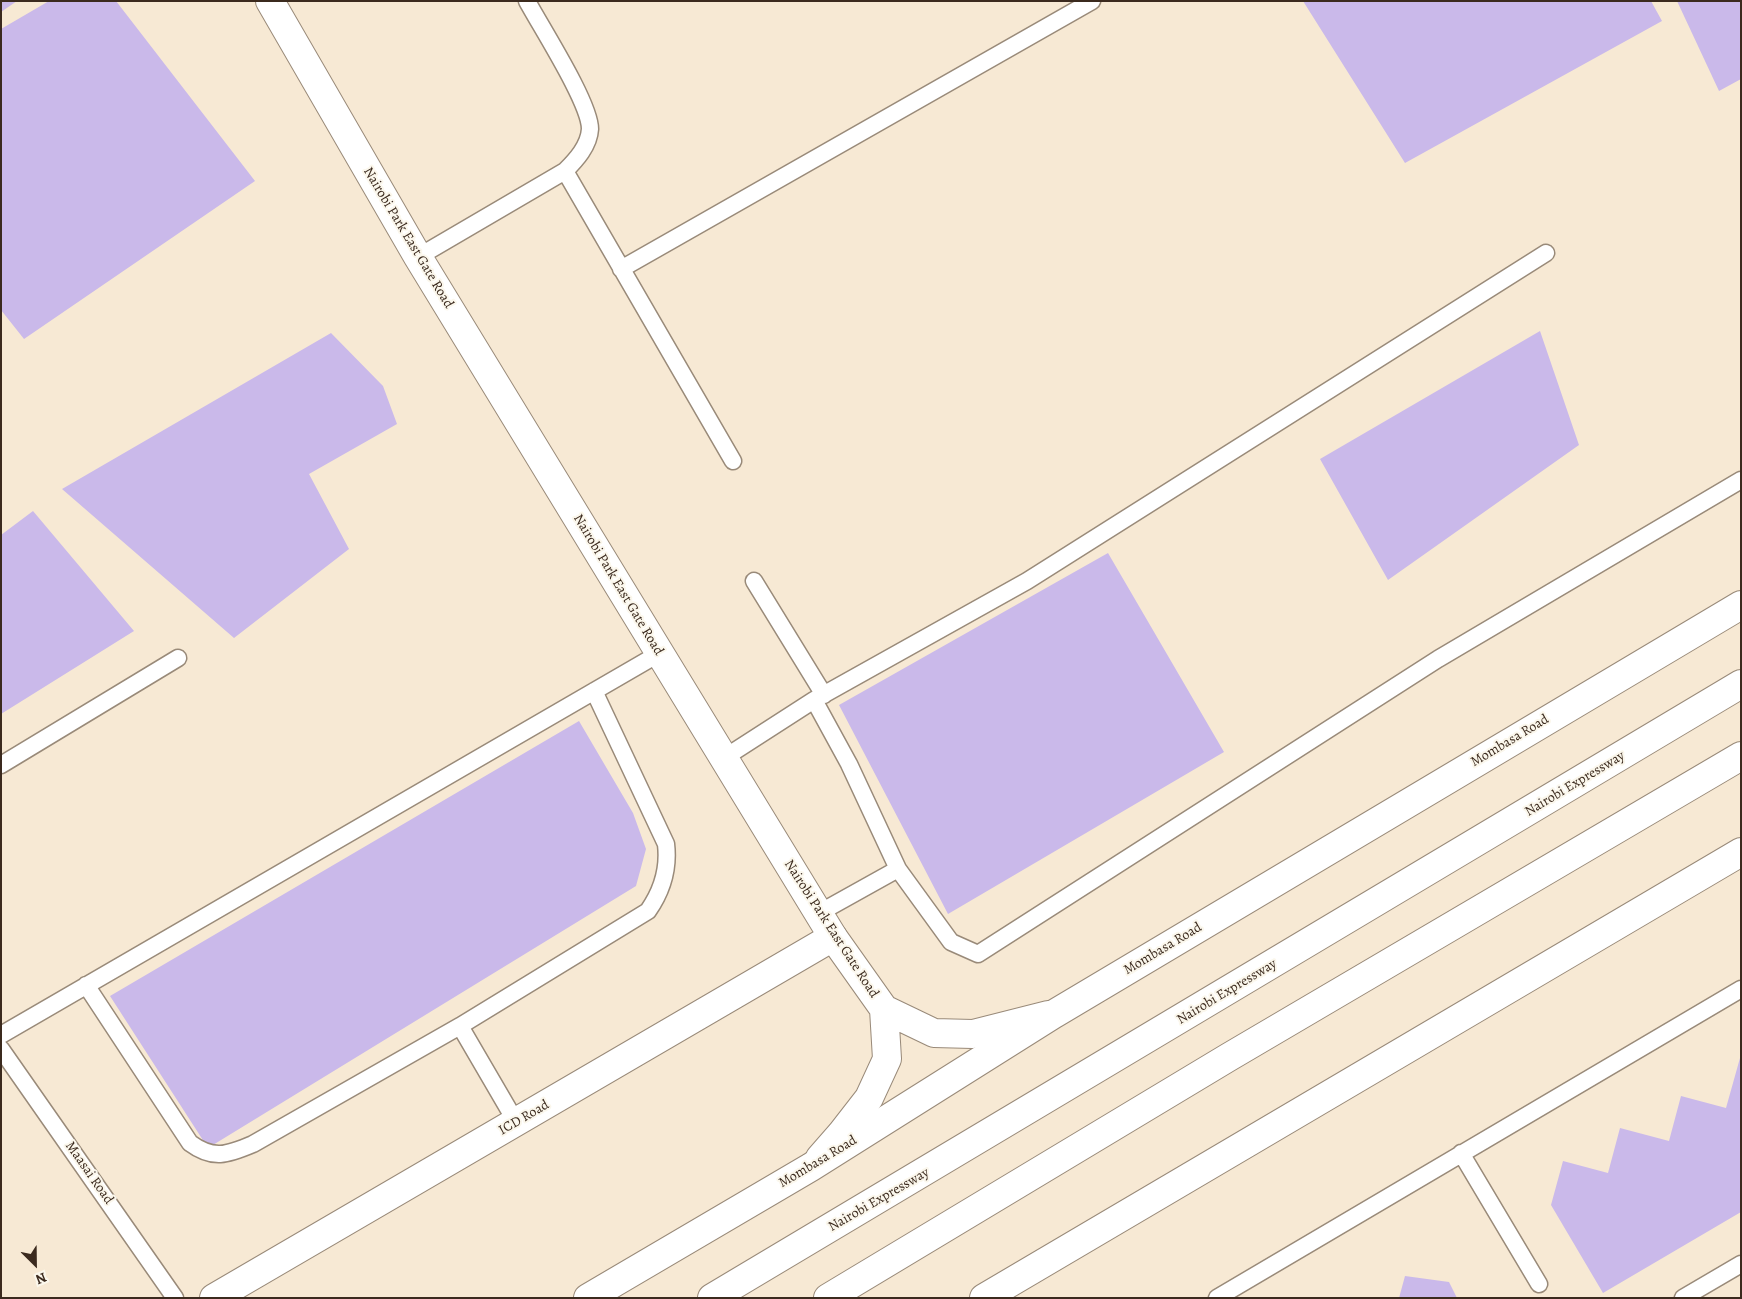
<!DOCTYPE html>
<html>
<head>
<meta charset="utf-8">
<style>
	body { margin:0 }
	#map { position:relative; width:1742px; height:1299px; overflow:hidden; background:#f7e9d4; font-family:Alegreya,serif }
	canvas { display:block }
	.frame { position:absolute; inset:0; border:2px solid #3b2a1e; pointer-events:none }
	.north { position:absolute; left:10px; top:1239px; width:50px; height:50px; -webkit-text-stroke:4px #fbf7ec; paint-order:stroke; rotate:157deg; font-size:14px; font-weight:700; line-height:20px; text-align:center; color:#3b2a1e }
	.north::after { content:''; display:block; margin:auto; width:18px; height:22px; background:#3b2a1e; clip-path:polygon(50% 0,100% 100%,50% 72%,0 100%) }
</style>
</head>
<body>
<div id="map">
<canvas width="1742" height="1299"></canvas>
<div class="frame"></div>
<div class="north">N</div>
</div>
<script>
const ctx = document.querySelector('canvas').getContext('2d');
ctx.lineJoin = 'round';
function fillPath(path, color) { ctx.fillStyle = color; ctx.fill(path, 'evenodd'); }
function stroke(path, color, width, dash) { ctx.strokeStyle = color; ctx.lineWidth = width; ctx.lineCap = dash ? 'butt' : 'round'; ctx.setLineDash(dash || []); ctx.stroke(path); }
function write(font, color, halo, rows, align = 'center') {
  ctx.font = font + ' Alegreya,serif'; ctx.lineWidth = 4; ctx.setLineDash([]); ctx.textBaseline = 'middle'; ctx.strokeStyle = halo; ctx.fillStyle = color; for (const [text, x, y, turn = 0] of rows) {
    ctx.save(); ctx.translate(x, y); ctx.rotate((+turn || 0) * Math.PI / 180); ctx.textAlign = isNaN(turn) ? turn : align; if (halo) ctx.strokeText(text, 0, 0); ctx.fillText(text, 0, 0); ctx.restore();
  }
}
const building = new Path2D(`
	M1 1H17L1 12Z
	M49 1H116L255 181 24 339 1 310V29Z
	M1303 1H1651L1662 21 1405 163Z
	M1677 1H1741V79L1719 91Z
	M1540 331 1579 445 1388 580 1320 459Z
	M331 333 383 386 397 424 309 474 349 549 234 638 62 489Z
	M33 511 134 631 1 714V535Z
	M1108 553 1224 752 948 914 839 705Z
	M579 721 633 813 646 849 636 886 208 1148 110 996Z
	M1740 1058 1741 1212 1603 1293 1551 1205 1563 1161 1608 1173 1620 1128 1669 1141 1681 1096 1726 1108Z
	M1405 1276 1449 1282 1457 1298H1399Z`);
const service = new Path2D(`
	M565 171 733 461
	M418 257 565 171C576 160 589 146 590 129 590 103 541 27 527 1
	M621 269 1092 1
	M754 581 824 695
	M724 758 814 700
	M1 765 178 658
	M898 869 849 764 814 700 1027 581 1546 253
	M819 913 898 869 951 942 978 954 1438 659 1741 480
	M86 985 190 1143C213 1160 227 1155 253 1144L460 1026 648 911C662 891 669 869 666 844L594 691
	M460 1026 516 1122
	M1 1035 660 653
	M1 1049 175 1298
	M1461 1153 1539 1284
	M1217 1298 1741 989
	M1683 1298 1741 1264`);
const minor = new Path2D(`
	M270 1 418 257 833 937`);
const primary = new Path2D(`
	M820 1158 841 1134 869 1098 887 1059 884 1009
	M214 1298 833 937 884 1009 934 1033 973 1034 1048 1015`);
const trunk = new Path2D(`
	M588 1298 811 1167 1054 1014 1741 605
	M984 1298 1741 852`);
const motorway = new Path2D(`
	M712 1298 1741 684
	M828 1298 1229 1057 1741 756`);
const streetNames = [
	["Nairobi Park East Gate Road",408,238,59],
	["Nairobi Park East Gate Road",618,585,59],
	["Mombasa Road",1510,741,-31],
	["Nairobi Expressway",1575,784,-31],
	["Nairobi Park East Gate Road",831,929,57],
	["Mombasa Road",1163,949,-31],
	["Nairobi Expressway",1227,992,-31],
	["ICD Road",524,1118,-30],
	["Mombasa Road",818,1162,-31],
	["Maasai Road",89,1173,55],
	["Nairobi Expressway",879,1200,-30]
];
fillPath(building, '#cab9ea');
stroke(service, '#998a79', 19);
stroke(minor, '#998a79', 30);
stroke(primary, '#998a79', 30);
stroke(trunk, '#998a79', 30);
stroke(motorway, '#998a79', 30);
stroke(service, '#fff', 16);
stroke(minor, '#fff', 28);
stroke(primary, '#fff', 28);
stroke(trunk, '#fff', 28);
stroke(motorway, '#fff', 28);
write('14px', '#3b2a1e', '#fbf7ec', streetNames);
</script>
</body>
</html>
